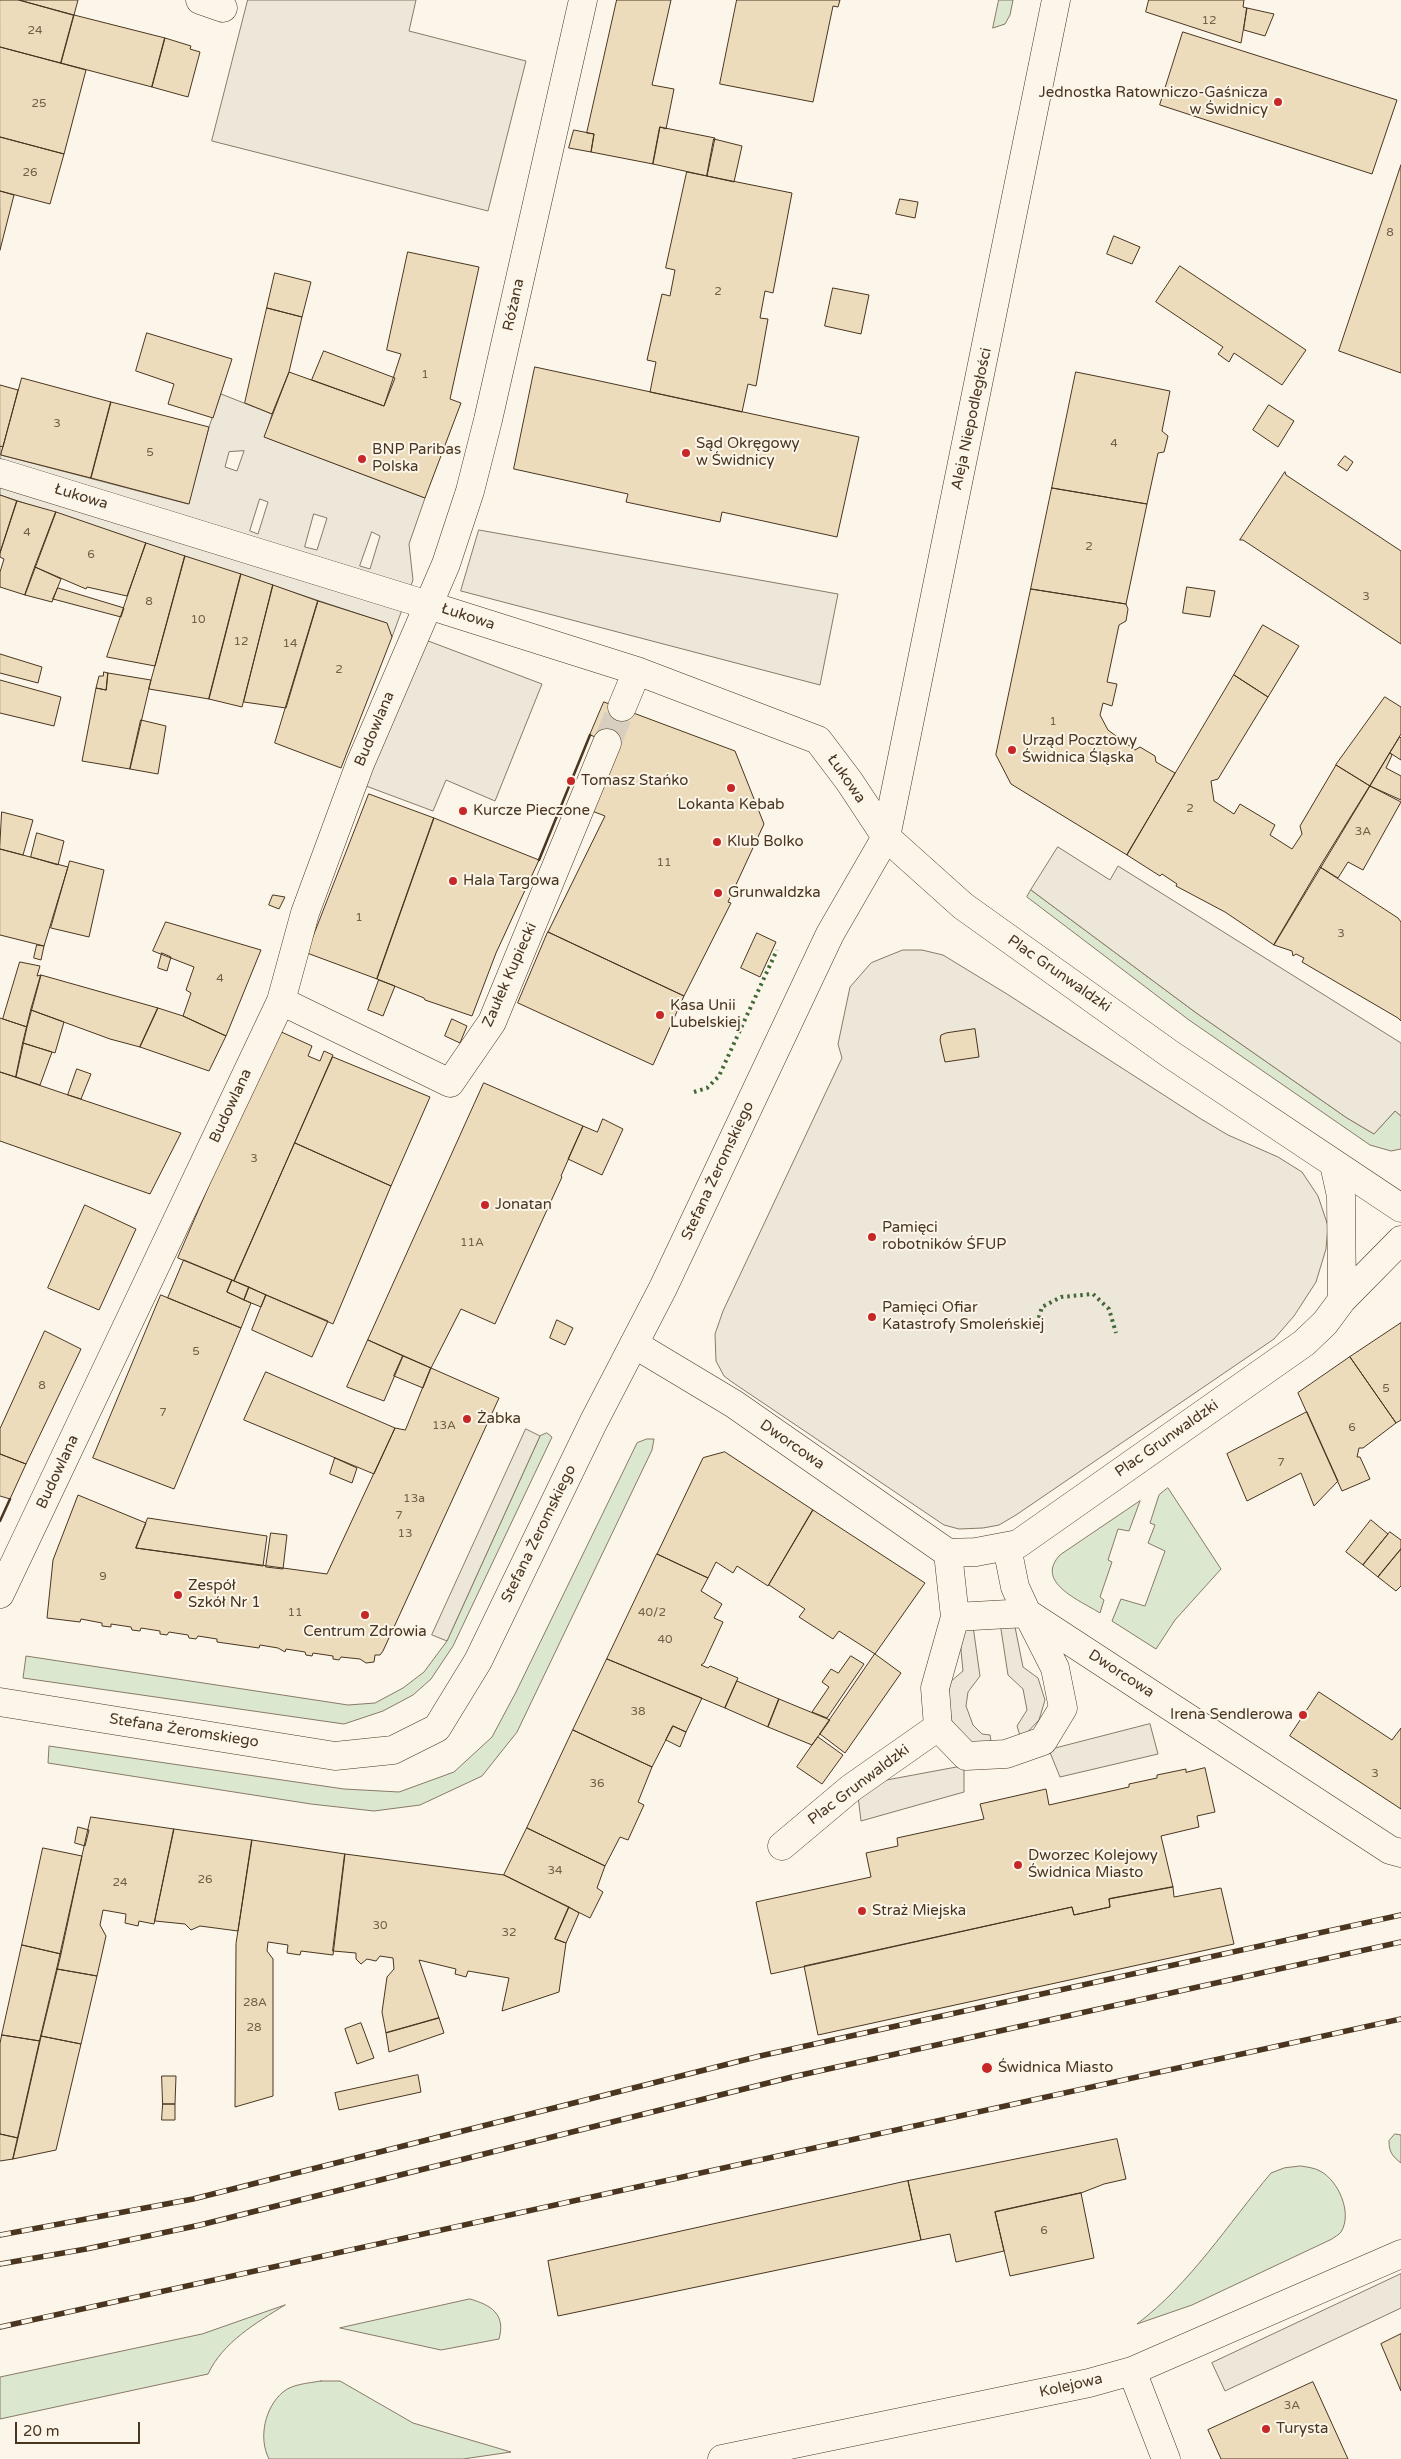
<!DOCTYPE html>
<html>
<head>
<meta charset="utf-8">
<style>
	body { margin:0 }
	#map { position:relative; width:1401px; height:2459px; overflow:hidden; background:#fbf6e9; font-family:"Varela Round",sans-serif }
	canvas { display:block }
	.scale { position:absolute; left:15px; top:2422px; width:125px; height:22px; box-sizing:border-box; border:2px solid #4a3520; border-top:0; padding-left:6px; font-size:15px; line-height:18px; white-space:nowrap; color:#4a3520; -webkit-text-stroke:4px #fbf6e9; paint-order:stroke }
</style>
</head>
<body>
<div id="map">
<canvas width="1401" height="2459"></canvas>
<div class="scale">20 m</div>
</div>
<script>
const ctx = document.querySelector('canvas').getContext('2d');
ctx.lineJoin = 'round';
function fillPath(path, color) { ctx.fillStyle = color; ctx.fill(path, 'evenodd'); }
function stroke(path, color, width, dash) { ctx.strokeStyle = color; ctx.lineWidth = width; ctx.lineCap = dash ? 'butt' : 'round'; ctx.setLineDash(dash || []); ctx.stroke(path); }
function write(font, color, halo, rows, align = 'center') {
  ctx.font = font + ' "Varela Round",sans-serif'; ctx.lineWidth = 4; ctx.setLineDash([]); ctx.textBaseline = 'middle'; ctx.strokeStyle = halo; ctx.fillStyle = color; for (const [text, x, y, turn = 0] of rows) {
    ctx.save(); ctx.translate(x, y); ctx.rotate((+turn || 0) * Math.PI / 180); ctx.textAlign = isNaN(turn) ? turn : align; if (halo) ctx.strokeText(text, 0, 0); ctx.fillText(text, 0, 0); ctx.restore();
  }
}
const green = new Path2D(`
	M999 0H1013L1010 15 1005 24 993 28Z
	M1031 890 1195 1012 1347 1118 1374 1134 1395 1111 1401 1116V1149L1391 1151 1370 1145 1189 1020 1027 897Z
	M547 1433 552 1437 453 1646 431 1679 413 1695 383 1711 344 1724 23 1678 26 1656 348 1705 375 1703 403 1688 424 1672 447 1641 540 1436Z
	M647 1439H654L652 1450 517 1732 482 1776 420 1805 374 1811 311 1804 48 1763 49 1746 344 1789 399 1792 454 1772 492 1737 516 1692 637 1443Z
	M1168 1488 1221 1569 1175 1620 1156 1649 1112 1621 1121 1599 1145 1606 1165 1551 1148 1543 1155 1525 1150 1523 1159 1495Z
	M1140 1501 1129 1531 1118 1529 1108 1560 1112 1562 1100 1597 1104 1600 1100 1613C1079 1600 1034 1582 1060 1555Z
	M1395 2134 1401 2135V2163C1392 2156 1389 2152 1389 2141Z
	M1301 2166C1307 2167 1315 2168 1320 2171 1338 2180 1353 2213 1341 2232 1339 2235 1334 2237 1332 2239L1192 2305 1137 2324C1191 2283 1228 2224 1271 2173L1284 2168Z
	M470 2299C491 2305 506 2314 499 2339L441 2350 340 2328Z
	M285 2305C256 2323 223 2342 208 2374L0 2419V2377L202 2334Z
	M321 2381H340L413 2423 511 2452 463 2459H269C258 2438 265 2407 283 2392 292 2384 310 2383 321 2381Z`);
const parking = new Path2D(`
	M248 0H416L409 31 526 61 488 211 212 141Z
	M221 394 272 414 265 437 425 498 409 544 413 580 392 637 386 623 0 495V446L3 447 1 455 188 504 209 427ZM244 451 237 471 225 467 229 452ZM260 499 268 502 258 534 250 531ZM314 514 327 518 317 550 305 547ZM372 532 380 536 370 569 360 566Z
	M479 530 838 594 820 685 461 591Z
	M423 639 542 684 495 801 446 780 433 811 366 786Z
	M1058 847 1110 880 1118 866 1401 1043V1116L1395 1111 1374 1134 1347 1118 1195 1012 1031 890Z
	M903 950H922L943 955 1007 994 1201 1119 1228 1135 1278 1157 1302 1172 1318 1196 1328 1226 1326 1249 1316 1282 1294 1316 1274 1339 1016 1515 999 1525 983 1528 959 1529 944 1525 732 1382 724 1376 716 1361 715 1334 723 1311 842 1058 838 1044 850 987 871 963Z
	M526 1429 540 1436 447 1641 432 1635Z
	M1014 1622 1023 1667 1038 1678 1045 1700 1039 1720 1021 1739 1017 1726 1027 1710 1023 1689 1008 1675 1000 1623Z
	M973 1626 980 1676 968 1692 966 1706 973 1725 982 1734 990 1735 992 1747 970 1745 953 1725 948 1705 950 1682 963 1671 959 1629Z
	M1150 1724 1158 1754 1060 1777 1049 1750Z
	M964 1766V1792L861 1821 858 1796 882 1781Z
	M1401 2274V2308L1225 2391 1212 2363Z`);
const building = new Path2D(`
	M0 0H19L74 15 61 63 0 47Z
	M19 0H78L74 15Z
	M617 0H671L652 85 674 89 666 129 660 127 653 164 591 152 594 134 587 133Z
	M737 0H840L838 7 833 6 813 102 720 84Z
	M1149 0H1244L1243 7 1247 8 1241 43 1146 12Z
	M1247 8 1274 14 1265 36 1244 30Z
	M74 15 165 38 152 87 61 63Z
	M1183 32 1397 100 1372 174 1160 105Z
	M165 38 191 46 190 49 200 52 188 97 152 87Z
	M0 47 86 70 64 154 0 137Z
	M660 127 715 138 707 176 653 164Z
	M574 130 594 134 591 152 569 148Z
	M0 137 64 154 50 204 0 191Z
	M714 139 742 146 734 182 707 176Z
	M1401 165V373L1339 351Z
	M687 172 792 193 773 293 765 291 760 318 768 319 756 386 748 384 742 412 650 392 656 362 647 360 662 294 670 296 675 270 666 268Z
	M0 191 14 195 0 250Z
	M900 199 918 202 915 218 896 214Z
	M1114 236 1140 247 1132 264 1107 254Z
	M408 252 479 267 450 399 461 403 425 498 264 437 289 372 384 406 401 354 387 350Z
	M1180 266 1306 350 1282 385 1234 353 1229 362 1218 354 1223 347 1156 302Z
	M275 273 311 282 302 317 267 308Z
	M833 288 869 295 861 334 825 326Z
	M267 308 302 317 289 372 272 414 245 403Z
	M147 333 232 359 213 418 168 404 174 384 136 371Z
	M324 351 395 378 384 406 312 380Z
	M535 367 859 437 837 537 722 512 720 522 626 502 628 494 514 469Z
	M1076 372 1170 391 1162 431 1168 436 1164 452 1158 453 1147 504 1052 488Z
	M22 378 111 402 91 478 1 455Z
	M0 385 18 390 3 447 0 446Z
	M111 402 209 427 189 504 91 478Z
	M1269 405 1294 421 1278 447 1253 430Z
	M1345 456 1353 462 1347 471 1338 465Z
	M1285 472 1286 475 1401 551V644L1243 540H1240Z
	M1052 488 1147 504 1126 604 1031 589Z
	M0 495 17 501 0 553Z
	M17 501 56 512 25 595 0 587V572L4 559 0 557V553Z
	M56 512 146 543 127 596 87 587 86 589 35 567Z
	M146 543 185 556 155 666 107 657Z
	M185 556 241 574 209 699 149 689Z
	M35 567 61 579 52 602 25 595Z
	M241 574 273 585 242 707 209 699Z
	M273 585 318 601 286 708 244 702Z
	M1187 587 1215 591 1210 617 1183 613Z
	M58 588 124 608 121 617 53 599Z
	M1031 589 1126 604 1128 609 1126 621 1119 625 1107 682 1117 684 1112 706 1103 703 1100 715 1108 730 1135 750 1140 747 1155 756 1156 762 1175 773 1127 855 1011 784 996 755Z
	M318 601 387 623 392 637 341 768 275 743Z
	M1263 625 1299 646 1268 697 1234 675Z
	M0 654 42 667 38 683 0 673Z
	M104 672 108 673 106 690 96 688 99 676H103Z
	M108 673 151 680 130 769 82 761 96 688 106 690Z
	M1234 675 1268 697 1218 779 1211 781 1214 801 1234 814 1240 804 1275 825 1270 835 1292 849 1302 834 1300 826 1336 765 1370 786 1274 945 1225 912 1176 886 1177 884 1162 874 1160 876 1127 855Z
	M0 680 61 697 54 726 0 713Z
	M1385 697 1401 707V734L1370 786 1336 765Z
	M604 702 735 751 764 824 728 902 731 903 684 996 548 932 605 816 592 811 620 746 590 735Z
	M141 720 166 726 158 774 130 769Z
	M1400 737 1401 738V760L1390 753Z
	M1390 753 1392 755 1386 768 1401 776V800L1370 786Z
	M1370 786 1401 802 1363 870 1348 862 1338 878 1320 867Z
	M369 794 434 818 377 979 307 953Z
	M2 812 33 820 23 855 0 849Z
	M434 818 539 860 496 953 472 1016 425 1000 424 998 377 979Z
	M37 833 64 841 58 865 31 857Z
	M0 849 68 867 44 946 0 935Z
	M70 861 104 870 89 937 51 928Z
	M1320 867 1398 918 1401 922V1021L1398 1018 1302 962 1304 958 1296 954 1293 956 1292 951 1274 945Z
	M273 895 285 897 279 909 269 905Z
	M166 922 261 950 226 1036 183 1016 191 993 186 990 194 967 153 951Z
	M548 932 684 996 653 1065 518 1003Z
	M757 933 776 942 760 977 741 968Z
	M37 945 44 946 41 960 34 958Z
	M162 953 171 957 167 971 158 968Z
	M20 962 40 966 37 976 41 975 27 1027 3 1019Z
	M41 975 158 1008 140 1047 110 1039 31 1010Z
	M379 980 395 986 383 1016 368 1010Z
	M158 1008 183 1016 226 1036 209 1071 140 1047Z
	M31 1010 64 1022 55 1053 23 1043Z
	M0 1018 27 1027 16 1077 0 1072Z
	M452 1019 467 1026 460 1043 445 1036Z
	M975 1029 979 1057 945 1062 940 1040 941 1035 946 1033Z
	M277 1030 312 1046 308 1056 320 1061 324 1051 333 1055 234 1281 178 1258Z
	M23 1043 52 1052 40 1085 16 1077Z
	M333 1057 430 1097 391 1186 295 1143Z
	M77 1069 91 1074 81 1099 68 1095Z
	M0 1072 181 1133 150 1194 0 1141Z
	M484 1083 583 1126 561 1176 562 1177 495 1324 461 1309 431 1368 368 1340Z
	M603 1119 623 1129 602 1175 568 1159 583 1126 597 1132Z
	M295 1143 391 1186 333 1324 234 1281Z
	M85 1205 136 1229 99 1310 48 1288Z
	M184 1260 232 1280 227 1292 251 1303 241 1328 168 1298Z
	M232 1280 249 1287 244 1300 227 1292Z
	M249 1287 266 1295 261 1307 244 1300Z
	M161 1295 241 1328 174 1489 93 1458Z
	M266 1295 328 1321 312 1357 252 1330Z
	M557 1320 573 1328 565 1345 550 1338Z
	M1401 1323V1420L1396 1423 1350 1357Z
	M45 1331 81 1349 26 1464 0 1454V1429Z
	M368 1340 403 1356 384 1401 347 1387Z
	M403 1356 431 1368 423 1388 394 1376Z
	M1350 1357 1396 1423 1363 1448H1359L1357 1457H1360L1370 1479 1342 1491 1298 1393Z
	M431 1368 499 1398 383 1651 380 1655H375L374 1662 366 1663 360 1659 341 1657 339 1660 333 1659V1656L313 1653 312 1656 306 1655 305 1652 286 1649 285 1652 278 1648 260 1645 259 1648 217 1642V1639L198 1636 196 1639 189 1638 188 1635 169 1632 167 1635 160 1634V1631L141 1628 140 1631 132 1630 131 1627 111 1624V1627L102 1626V1623L81 1619 80 1622 47 1618 53 1560 78 1495 146 1523 136 1548 327 1574 395 1428 405 1430Z
	M266 1372 395 1428 374 1474 244 1420Z
	M1307 1412 1338 1481 1314 1506 1301 1473 1247 1501 1227 1454Z
	M725 1452 813 1510 768 1586 737 1566 733 1573 716 1562 708 1578 657 1554 703 1458Z
	M0 1454 26 1464 10 1499 0 1496Z
	M335 1458 357 1468 352 1483 330 1474Z
	M813 1510 925 1583 875 1654 839 1631 833 1639 799 1617 805 1609 769 1585Z
	M148 1518 267 1536 263 1566 136 1548Z
	M1371 1520 1388 1534 1363 1565 1346 1552Z
	M1390 1532 1401 1540V1549L1378 1577 1363 1565Z
	M271 1533 287 1535 283 1569 266 1567Z
	M1401 1549V1586L1396 1591 1378 1577Z
	M657 1554 708 1578 701 1591 722 1604 714 1618 723 1622 704 1663 701 1665 708 1668 710 1666 738 1678 725 1708 607 1659Z
	M875 1654 901 1673 845 1753 820 1734Z
	M851 1656 864 1664 827 1718 812 1712 829 1687 822 1682 831 1669 838 1673Z
	M607 1659 702 1698 686 1732 673 1726 652 1767 573 1730Z
	M737 1681 779 1699 768 1727 725 1708Z
	M1319 1692 1392 1740 1401 1728V1809L1290 1736Z
	M779 1699 830 1720 812 1745 768 1727Z
	M673 1726 686 1732 680 1747 666 1740Z
	M573 1730 652 1767 638 1802 644 1805 628 1840 620 1837 605 1866 527 1828Z
	M818 1737 843 1755 822 1784 797 1767Z
	M1205 1768 1215 1812 1197 1816 1199 1827 1161 1836 1173 1887 1109 1899 1110 1907 1074 1915 1072 1907 771 1974 756 1902 871 1877 866 1853 898 1846 897 1838 984 1819 980 1804 1046 1789 1049 1805 1129 1787V1784L1157 1778V1775L1186 1769V1772Z
	M91 1817 174 1829 154 1924 139 1921 138 1926 125 1923 126 1914 103 1910 100 1925 106 1936 97 1976 57 1969Z
	M78 1827 89 1830 85 1846 75 1843Z
	M527 1828 605 1866 597 1888 603 1892 590 1918 504 1875Z
	M174 1829 252 1840 238 1931 200 1926 191 1930 185 1924 155 1921Z
	M252 1840 345 1854 333 1955 301 1951 300 1955 287 1953 288 1945 268 1942 267 1951 273 1959V2096L235 2107 236 1944Z
	M43 1848 82 1856 61 1954 22 1945Z
	M345 1854 504 1875 569 1907 555 1939 566 1943 559 1992 502 2011 509 1978 468 1971 466 1977 455 1974 456 1969 419 1960 439 2018 386 2033 382 2012 387 1977 394 1969 393 1958 380 1956 376 1961 367 1959 361 1964 356 1959V1953L333 1951Z
	M1173 1887 1174 1897 1221 1888 1234 1944 818 2035 804 1966 1072 1907 1074 1915 1110 1907 1109 1899Z
	M569 1907 579 1913 566 1943 555 1939Z
	M22 1945 61 1954 40 2041 2 2035Z
	M57 1969 97 1976 81 2044 41 2036Z
	M439 2018 444 2033 389 2052 386 2033Z
	M361 2023 374 2058 357 2064 345 2029Z
	M2 2035 40 2041 18 2138 0 2134V2044Z
	M41 2036 81 2044 56 2150 13 2159Z
	M418 2075 421 2092 339 2110 335 2093Z
	M162 2076H176L175 2104H163Z
	M163 2104H175V2120H162Z
	M0 2134 18 2138 13 2159 0 2161Z
	M1117 2139 1126 2179 1104 2184 1081 2193 995 2212 1004 2251 956 2262 950 2234 921 2240 908 2181Z
	M908 2181 921 2240 558 2316 548 2261Z
	M1081 2193 1094 2258 1010 2276 995 2212Z
	M1401 2334V2391L1381 2344Z
	M1313 2382 1348 2459H1221L1208 2430Z`);
const minorTunnel = new Path2D(`
	M607 743 622 707`);
const pedestrian = new Path2D(`
	M200 0 223 8
	M0 473 428 605`);
const minor = new Path2D(`
	M428 605 637 671 818 740 849 781 886 837
	M622 707 637 671
	M281 1001 450 1083 492 1022 607 743
	M1334 1164 1341 1196 1342 1300
	M634 1344 734 1404 948 1553 976 1552 1018 1544 1304 1343 1325 1323 1342 1300 1401 1240
	M1007 1547 1015 1587 1027 1613 1390 1850 1401 1853
	M948 1553 955 1617 935 1688 938 1727 966 1756 1006 1754 1043 1741 1063 1708 1055 1668 1027 1613 955 1617
	M0 1594 281 1001 305 913 360 764 446 564 470 491 488 420 583 0
	M782 1846 851 1788 938 1727
	M1132 2371 1166 2459
	M722 2459 1089 2383 1132 2371 1401 2254`);
const tertiary = new Path2D(`
	M0 1702 335 1756 393 1750 437 1728 478 1661 593 1423 663 1288 830 934 886 837`);
const secondary = new Path2D(`
	M1056 0 886 837 963 906 1170 1054 1401 1208`);
const rail = new Path2D(`
	M0 2235 193 2199 760 2056 1401 1915
	M0 2264 86 2249 200 2225 792 2077 1401 1942
	M0 2327 1401 2019`);
const hedge = new Path2D(`
	M694 1092 707 1088 719 1076 777 950
	M1037 1324 1042 1307 1061 1297 1093 1294 1109 1309 1116 1333`);
const wall = new Path2D(`
	M539 860 590 735
	M0 1521 10 1499`);
const markers = [
	[1278,102,5,"#c62828"],
	[686,453,5,"#c62828"],
	[362,459,5,"#c62828"],
	[1012,750,5,"#c62828"],
	[571,781,5,"#c62828"],
	[731,788,5,"#c62828"],
	[463,811,5,"#c62828"],
	[717,842,5,"#c62828"],
	[453,881,5,"#c62828"],
	[718,893,5,"#c62828"],
	[660,1015,5,"#c62828"],
	[485,1205,5,"#c62828"],
	[872,1237,5,"#c62828"],
	[872,1317,5,"#c62828"],
	[467,1419,5,"#c62828"],
	[178,1595,5,"#c62828"],
	[365,1615,5,"#c62828"],
	[1303,1715,5,"#c62828"],
	[1018,1865,5,"#c62828"],
	[862,1911,5,"#c62828"],
	[987,2068,6,"#c62828"],
	[1266,2429,5,"#c62828"]
];
const numberNames = [
	["12",1209,21],
	["24",35,31],
	["25",39,104],
	["26",30,173],
	["8",1390,233],
	["2",718,292],
	["1",425,375],
	["3",57,424],
	["4",1114,444],
	["5",150,453],
	["4",27,533],
	["2",1089,547],
	["6",91,555],
	["3",1366,597],
	["8",149,602],
	["10",198,620],
	["12",241,642],
	["14",290,644],
	["2",339,670],
	["1",1053,722],
	["2",1190,809],
	["3A",1363,832],
	["11",664,863],
	["1",359,918],
	["3",1341,934],
	["4",220,979],
	["3",254,1159],
	["11A",472,1243],
	["5",196,1352],
	["8",42,1386],
	["5",1386,1389],
	["7",163,1413],
	["13A",444,1426],
	["6",1352,1428],
	["7",1281,1463],
	["13a",414,1499],
	["7",399,1516],
	["13",405,1534],
	["9",103,1577],
	["11",295,1613],
	["40/2",652,1613],
	["40",665,1640],
	["38",638,1712],
	["3",1375,1774],
	["36",597,1784],
	["34",555,1871],
	["26",205,1880],
	["24",120,1883],
	["30",380,1926],
	["32",509,1933],
	["28A",255,2003],
	["28",254,2028],
	["6",1044,2231],
	["3A",1292,2406]
];
const poiNames = [
	["Jednostka Ratowniczo-Gaśnicza",1268,93,"right"],
	["w Świdnicy",1268,110,"right"],
	["Sąd Okręgowy",696,444],
	["w Świdnicy",696,461],
	["BNP Paribas",372,450],
	["Polska",372,467],
	["Urząd Pocztowy",1022,741],
	["Świdnica Śląska",1022,758],
	["Tomasz Stańko",581,781],
	["Lokanta Kebab",731,805,"center"],
	["Kurcze Pieczone",473,811],
	["Klub Bolko",727,842],
	["Hala Targowa",463,881],
	["Grunwaldzka",728,893],
	["Kasa Unii",670,1006],
	["Lubelskiej",670,1023],
	["Jonatan",495,1205],
	["Pamięci",882,1228],
	["robotników ŚFUP",882,1245],
	["Pamięci Ofiar",882,1308],
	["Katastrofy Smoleńskiej",882,1325],
	["Żabka",477,1419],
	["Zespół",188,1586],
	["Szkół Nr 1",188,1603],
	["Centrum Zdrowia",365,1632,"center"],
	["Irena Sendlerowa",1293,1715,"right"],
	["Dworzec Kolejowy",1028,1856],
	["Świdnica Miasto",1028,1873],
	["Straż Miejska",872,1911],
	["Świdnica Miasto",998,2068],
	["Turysta",1276,2429]
];
const streetNames = [
	["Różana",514,305,-78],
	["Aleja Niepodległości",972,419,-78],
	["Łukowa",81,497,17],
	["Łukowa",468,617,18],
	["Budowlana",375,729,-67],
	["Łukowa",846,779,55],
	["Plac Grunwaldzki",1059,974,35],
	["Zaułek Kupiecki",510,975,-66],
	["Budowlana",231,1106,-65],
	["Stefana Żeromskiego",718,1171,-65],
	["Plac Grunwaldzki",1167,1439,-35],
	["Dworcowa",792,1445,35],
	["Budowlana",58,1472,-65],
	["Stefana Żeromskiego",539,1534,-64],
	["Dworcowa",1121,1674,33],
	["Stefana Żeromskiego",184,1731,9],
	["Plac Grunwaldzki",859,1785,-37],
	["Kolejowa",1071,2386,-13]
];
fillPath(green, '#dce7d0');
stroke(green, '#887966', 1);
fillPath(parking, '#ede7d9');
stroke(parking, '#887966', 1);
fillPath(building, '#ecdcbc');
stroke(building, '#4a3520', 1);
stroke(minorTunnel, '#d8cfc1', 28, [28, 14]);
stroke(pedestrian, '#4a3520', 29);
stroke(minor, '#4a3520', 29);
stroke(tertiary, '#4a3520', 29);
stroke(secondary, '#4a3520', 29);
stroke(pedestrian, '#fbf6e9', 28);
stroke(minor, '#fbf6e9', 28);
stroke(tertiary, '#fbf6e9', 28);
stroke(secondary, '#fbf6e9', 28);
stroke(rail, '#4a3520', 5.5);
stroke(rail, '#fbf6e9', 4, [11]);
stroke(hedge, '#436837', 4, [2.5, 4]);
stroke(wall, '#4a3520', 2.5);
for (const [x, y, r, color] of markers) { const dot = new Path2D(); dot.arc(x, y, r, 0, 2 * Math.PI); ctx.fillStyle = color; ctx.fill(dot); stroke(dot, '#fbf6e9', 2); }
write('12px', '#725f47', null, numberNames);
write('15px', '#4a3520', '#fbf6e9', poiNames, 'left');
write('15px', '#4a3520', '#fbf6e9', streetNames);
</script>
</body>
</html>
